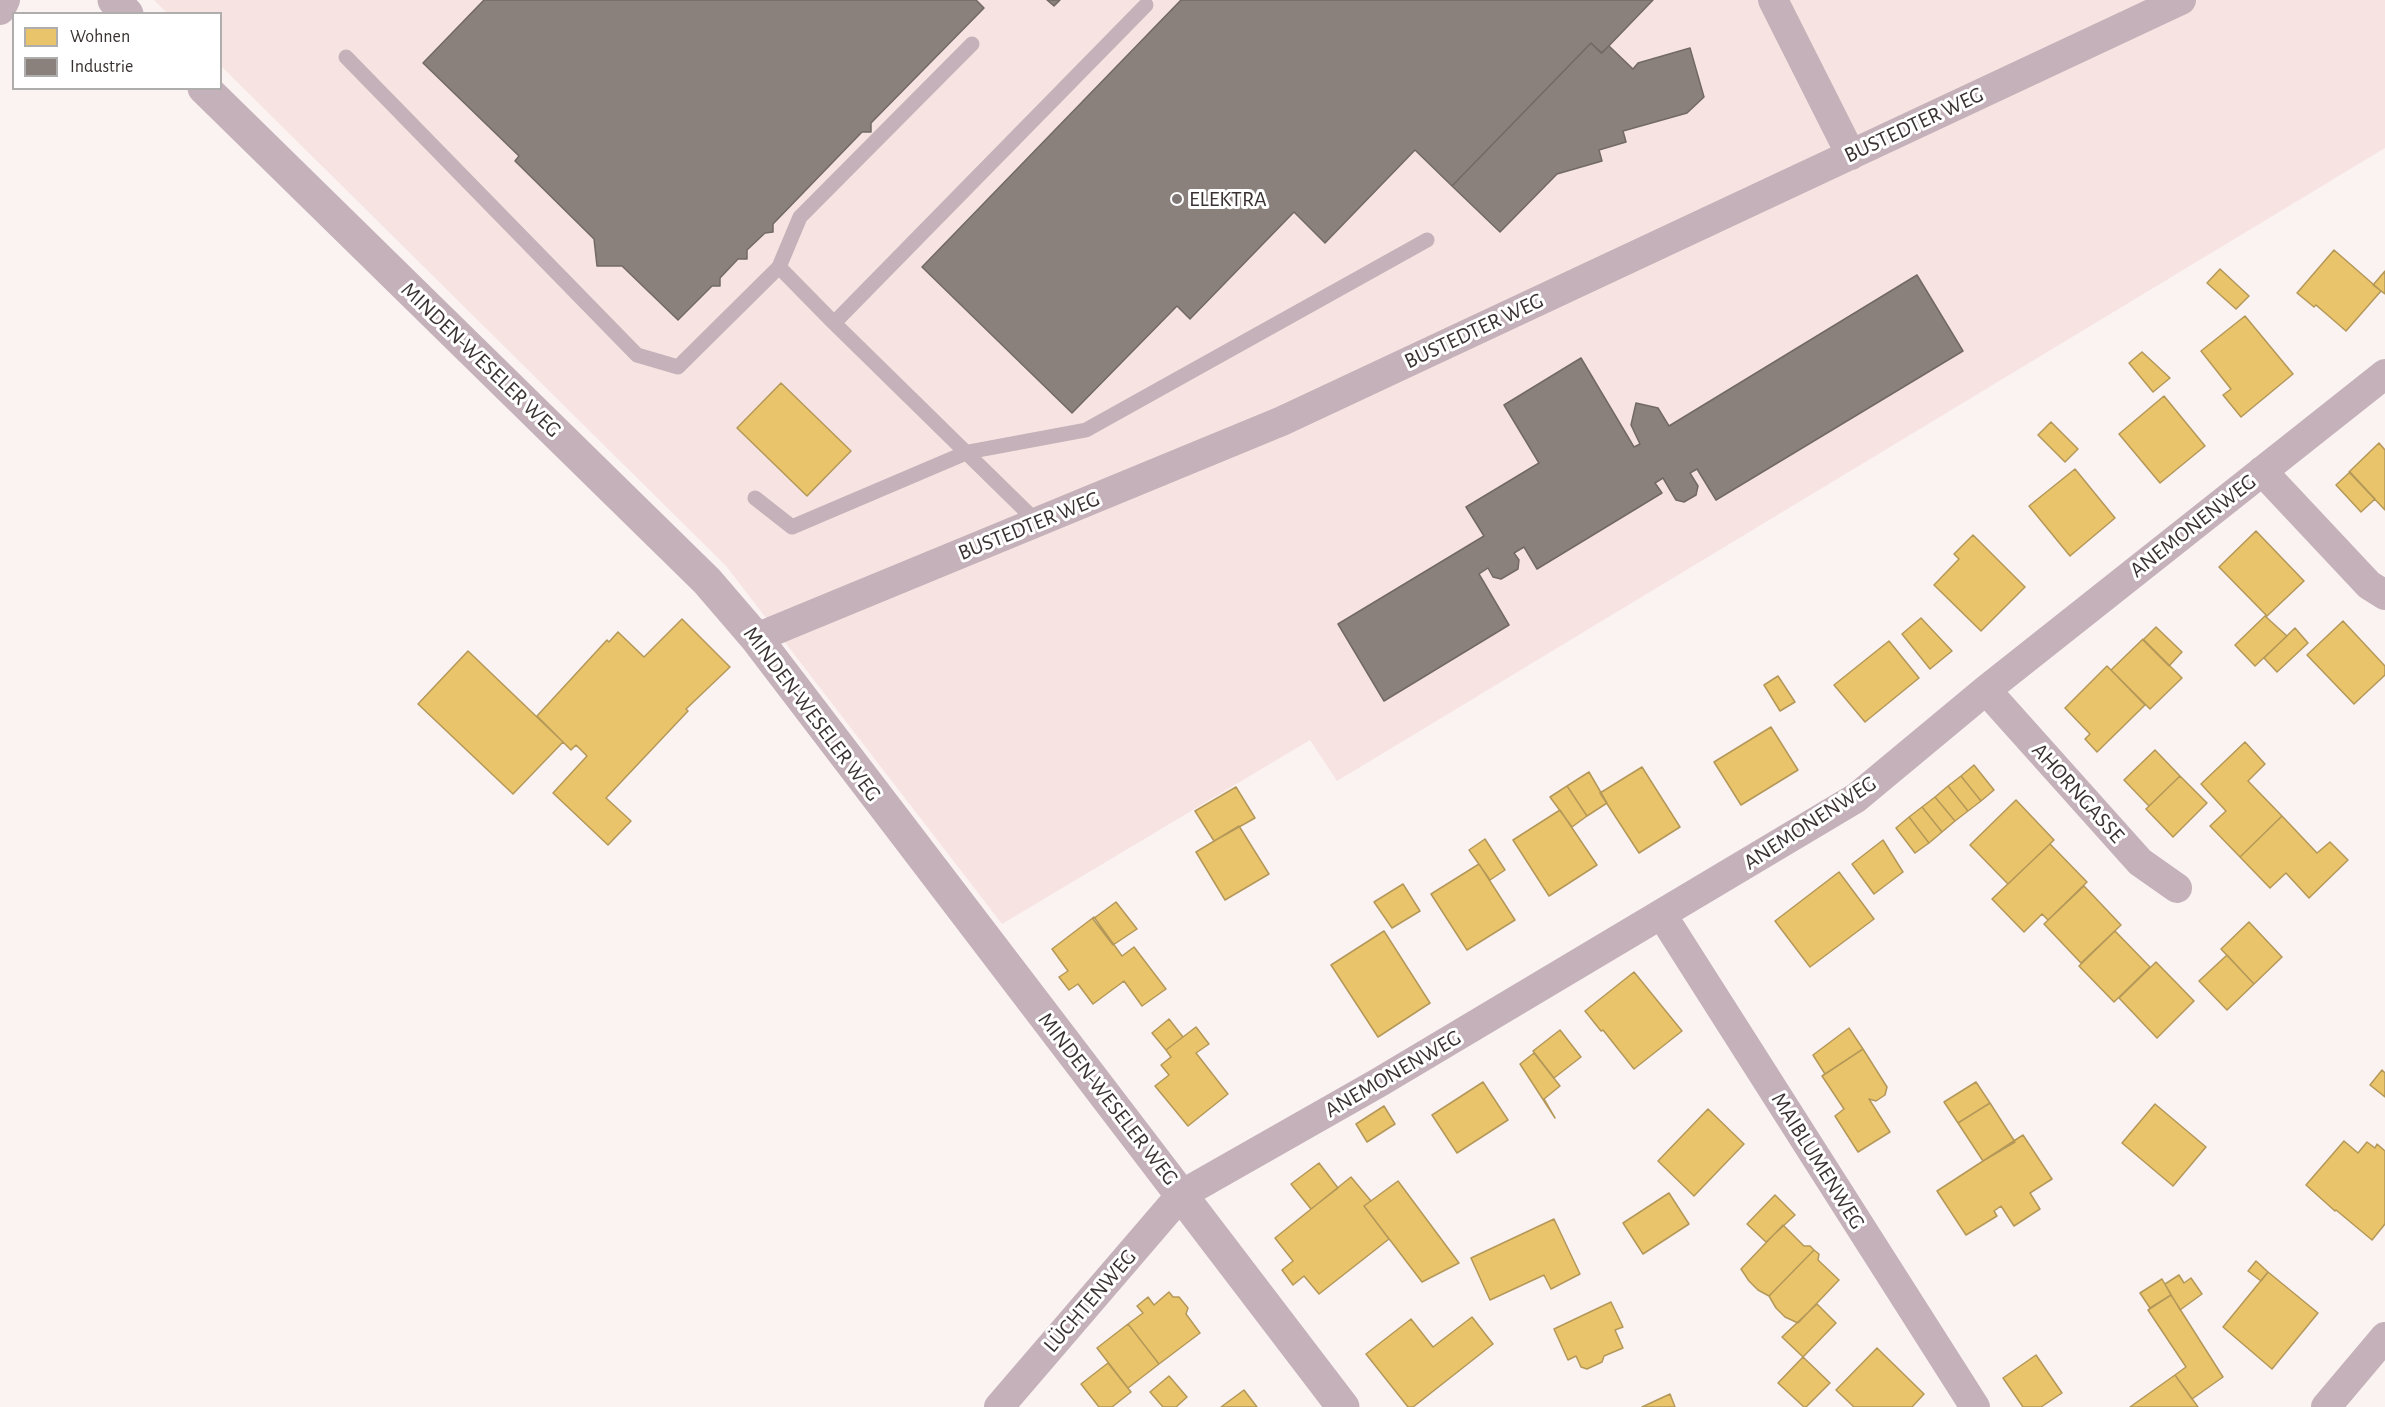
<!DOCTYPE html>
<html>
<head>
<meta charset="utf-8">
<style>
	body { margin:0 }
	#map { position:relative; width:2385px; height:1407px; overflow:hidden; background:#fbf2f2; font-family:"Alegreya Sans",sans-serif }
	canvas { display:block }
	.legend { position:absolute; left:12px; top:12px; width:210px; height:78px; box-sizing:border-box; background:#fff; border:2px solid #b0adad; margin:0; padding:8px 10px; list-style:none; font-size:18px; color:#3a3232 }
	.legend li { display:flex; align-items:center; gap:12px; height:30px }
	.legend b { width:30px; border:2px solid #b0adad }
</style>
</head>
<body>
<div id="map">
<canvas width="2385" height="1407"></canvas>
<ul class="legend">
<li><b style="height:16px;background:#e9c46a"></b>Wohnen</li>
<li><b style="height:16px;background:#8a817c"></b>Industrie</li>
</ul>
</div>
<script>
const ctx = document.querySelector('canvas').getContext('2d');
ctx.lineJoin = 'round';
function fillPath(path, color) { ctx.fillStyle = color; ctx.fill(path, 'evenodd'); }
function stroke(path, color, width, dash) { ctx.strokeStyle = color; ctx.lineWidth = width; ctx.lineCap = dash ? 'butt' : 'round'; ctx.setLineDash(dash || []); ctx.stroke(path); }
function write(font, color, halo, rows, align = 'center') {
  ctx.font = font + ' "Alegreya Sans",sans-serif'; ctx.lineWidth = 6; ctx.setLineDash([]); ctx.textBaseline = 'middle'; ctx.strokeStyle = halo; ctx.fillStyle = color; for (const [text, x, y, turn = 0] of rows) {
    ctx.save(); ctx.translate(x, y); ctx.rotate((+turn || 0) * Math.PI / 180); ctx.textAlign = isNaN(turn) ? turn : align; if (halo) ctx.strokeText(text, 0, 0); ctx.fillText(text, 0, 0); ctx.restore();
  }
}
const built = new Path2D(`
	M154 0H2385V148L1337 781 1310 740 1002 924 726 566 221 66 220 14 167 13Z`);
const homes = new Path2D(`
	M2334 250 2381 291 2346 331 2316 305 2314 307 2297 293Z
	M2220 269 2249 296 2236 309 2207 283Z
	M2385 271V294L2373 285Z
	M2245 316 2293 374 2241 417 2223 395 2231 389 2201 351Z
	M2142 352 2170 378 2153 392 2129 363Z
	M781 383 851 451 807 496 737 428Z
	M2164 396 2205 446 2160 483 2119 434Z
	M2051 422 2078 449 2065 462 2038 435Z
	M2379 443 2385 450V510L2349 472Z
	M2075 469 2115 518 2070 556 2029 506Z
	M2350 472 2375 499 2361 512 2336 485Z
	M2256 531 2304 581 2267 616 2219 567Z
	M1973 535 2025 587 1981 631 1934 585 1959 559 1954 554Z
	M2265 616 2287 636 2255 666 2235 645Z
	M1921 618 1952 651 1930 669 1902 634Z
	M682 619 730 667 686 709 688 711 606 798 631 821 608 845 553 793 587 756 576 745 571 750 537 716 607 640 609 642 618 632 644 657Z
	M2343 621 2385 666V675L2354 704 2307 655Z
	M2156 627 2182 652 2169 666 2143 640Z
	M2295 628 2308 643 2277 672 2264 658Z
	M2143 639 2182 678 2150 709 2111 670Z
	M1889 641 1919 678 1865 722 1834 685Z
	M468 651 563 742 513 794 418 704Z
	M2107 666 2145 705 2097 752 2085 739 2090 734 2065 708Z
	M1778 676 1795 702 1780 711 1764 685Z
	M1771 727 1798 770 1741 805 1714 762Z
	M2245 742 2265 764 2248 781 2282 816 2240 857 2210 826 2226 811 2201 784Z
	M2155 750 2180 776 2149 806 2124 780Z
	M1974 765 1994 790 1981 801 1961 776Z
	M1642 767 1680 827 1639 853 1600 793Z
	M1589 772 1607 803 1587 816 1567 786Z
	M1961 776 1981 801 1968 811 1948 786Z
	M2180 776 2207 803 2173 837 2146 809Z
	M1567 786 1587 816 1572 827 1550 797Z
	M1948 786 1968 811 1955 821 1935 797Z
	M1236 787 1255 818 1214 841 1195 811Z
	M1935 797 1955 821 1942 832 1922 807Z
	M2016 800 2054 840 2008 884 1970 845Z
	M1922 807 1942 832 1929 843 1909 817Z
	M1560 810 1597 865 1549 896 1513 840Z
	M2282 816 2317 853 2330 842 2348 860 2309 898 2286 873 2270 888 2240 857Z
	M1909 817 1929 843 1915 853 1896 828Z
	M1239 826 1269 874 1225 900 1196 852Z
	M1485 839 1505 870 1490 880 1469 850Z
	M1883 840 1903 872 1874 894 1852 864Z
	M2050 844 2087 882 2048 920 2042 914 2024 932 1992 899Z
	M1479 864 1515 920 1467 950 1431 894Z
	M1839 872 1874 919 1810 967 1775 921Z
	M1403 884 1420 911 1392 928 1374 902Z
	M2084 886 2121 925 2081 963 2044 924Z
	M1116 902 1137 929 1113 945 1093 919Z
	M1094 917 1122 956 1134 947 1166 989 1142 1006 1124 981 1093 1004 1078 984 1069 990 1059 977 1068 971 1052 949Z
	M2249 922 2282 957 2254 984 2221 949Z
	M1384 931 1430 1003 1378 1037 1331 965Z
	M2115 931 2150 967 2114 1002 2079 966Z
	M2227 955 2254 984 2227 1010 2199 981Z
	M2156 962 2194 1001 2157 1038 2119 998Z
	M1634 972 1682 1031 1634 1069 1603 1030 1601 1031 1585 1011Z
	M1169 1019 1183 1037 1166 1050 1152 1033Z
	M1196 1027 1209 1044 1196 1053 1228 1094 1188 1126 1155 1086 1169 1075 1161 1065 1171 1057 1166 1050Z
	M1849 1028 1863 1049 1825 1074 1813 1055Z
	M1560 1030 1581 1057 1554 1078 1533 1051Z
	M1863 1049 1887 1087 1885 1095 1876 1101 1869 1099 1890 1132 1858 1152 1835 1116 1844 1109 1822 1076Z
	M1534 1053 1560 1086 1544 1099 1555 1118 1520 1064Z
	M2382 1070 2385 1073V1097L2370 1085Z
	M1483 1082 1508 1120 1457 1153 1432 1115Z
	M1976 1082 1990 1103 1958 1123 1944 1102Z
	M1990 1103 2015 1142 1983 1161 1958 1123Z
	M2155 1104 2206 1147 2173 1186 2122 1143Z
	M1384 1106 1395 1124 1367 1142 1356 1124Z
	M1708 1109 1744 1144 1694 1196 1658 1161Z
	M2023 1135 2052 1179 2030 1193 2040 1209 2014 1226 2001 1206 1994 1211 1997 1216 1966 1235 1937 1191Z
	M2344 1141 2358 1153 2367 1142 2375 1148 2377 1144 2385 1151V1224L2372 1240 2336 1210 2335 1211 2306 1185Z
	M1319 1163 1338 1188 1311 1209 1291 1184Z
	M1351 1177 1371 1201 1364 1206 1389 1239 1319 1294 1304 1276 1293 1285 1282 1270 1293 1261 1275 1238Z
	M1398 1181 1459 1263 1422 1282 1364 1206Z
	M1669 1193 1689 1224 1643 1254 1623 1223Z
	M1775 1195 1795 1215 1766 1242 1747 1224Z
	M1554 1219 1580 1274 1551 1289 1544 1275 1490 1300 1471 1258Z
	M1783 1225 1804 1246H1810L1814 1250 1769 1296 1758 1290 1749 1281 1741 1269Z
	M1814 1250 1819 1254 1818 1260 1839 1280 1798 1323 1785 1317 1776 1308 1769 1296Z
	M2256 1261 2268 1272 2261 1281 2248 1271Z
	M2268 1272 2318 1313 2272 1369 2223 1327Z
	M2179 1275 2184 1283 2191 1278 2202 1294 2180 1310 2165 1284Z
	M2162 1279 2171 1295 2150 1308 2140 1293Z
	M1169 1292 1173 1297H1179L1188 1308 1186 1314 1200 1333 1159 1364 1128 1324 1143 1313 1137 1306 1148 1297 1154 1305Z
	M2171 1295 2223 1377 2192 1399 2175 1375 2186 1367 2148 1310Z
	M1611 1302 1623 1327 1615 1330 1623 1348 1604 1356 1602 1362 1587 1369 1581 1367 1576 1356 1568 1360 1554 1329Z
	M1817 1304 1836 1323 1803 1357 1782 1337Z
	M1472 1317 1493 1344 1413 1407H1408L1366 1354 1411 1319 1433 1347Z
	M1128 1324 1159 1364 1128 1388 1097 1348Z
	M1877 1348 1924 1394 1912 1407H1854L1836 1390Z
	M2036 1355 2062 1393 2041 1407H2023L2003 1378Z
	M1803 1357 1830 1383 1806 1407H1804L1778 1383Z
	M1108 1363 1131 1392 1112 1407H1099L1081 1384Z
	M2175 1375 2198 1407H2130Z
	M1169 1376 1187 1397 1176 1407H1163L1150 1392Z
	M1244 1390 1257 1407H1221Z
	M1670 1394 1675 1407H1642Z`);
const industry = new Path2D(`
	M484 0H976L984 8 871 123V132H862L773 224V232L765 233 747 250V259H738L720 278V286H712L678 320 622 266H597L594 239 515 161 519 156 423 63Z
	M1047 0H1060L1054 6Z
	M1181 0H1653L1602 53 1591 43 1452 186 1415 150 1325 243 1294 212 1190 319 1177 306 1072 413 922 267Z
	M1591 43 1601 53 1609 46 1633 69 1638 63 1690 48 1704 97 1687 113 1623 131 1626 142 1599 150 1602 161 1557 174 1500 232 1452 186Z
	M1917 275 1963 351 1716 500 1697 469 1690 473 1698 486 1696 495 1684 502 1676 500 1663 478 1655 483 1662 493 1537 569 1524 547 1514 553 1519 560 1518 569 1501 579 1493 577 1488 568 1479 574 1509 625 1384 701 1338 624 1484 536 1466 507 1539 463 1504 405 1581 358 1634 447 1640 444 1631 425 1636 403 1658 408 1669 426Z`);
const service = new Path2D(`
	M346 57 637 355 678 367 779 267 834 323
	M779 267 800 217 972 44
	M755 498 792 527 968 452 1086 430 1427 240
	M1037 522 834 323 1146 5`);
const minor = new Path2D(`
	M1773 0 1851 155
	M0 10 5 0
	M2262 471 2369 585 2385 595
	M756 638 1282 421 2181 0
	M1986 690 2140 862 2177 888
	M1662 915 1975 1407
	M999 1407 1181 1195 1378 1083 1856 798 1986 690 2385 374
	M2326 1407 2385 1337`);
const tertiary = new Path2D(`
	M114 0 127 14
	M204 88 707 581 756 638 1343 1407`);
const markers = [
	[1177,199,6,"#7e7575"]
];
const streetNames = [
	["BUSTEDTER WEG",1914,125,-25],
	["BUSTEDTER WEG",1474,331,-25],
	["MINDEN-WESELER WEG",481,360,44],
	["BUSTEDTER WEG",1029,526,-22],
	["ANEMONENWEG",2193,526,-38],
	["MINDEN-WESELER WEG",812,714,53],
	["AHORNGASSE",2078,793,48],
	["ANEMONENWEG",1810,823,-33],
	["ANEMONENWEG",1393,1074,-30],
	["MINDEN-WESELER WEG",1108,1099,52],
	["MAIBLUMENWEG",1818,1161,58],
	["LÜCHTENWEG",1090,1301,-49]
];
const poiNames = [
	["ELEKTRA",1189,199]
];
fillPath(built, '#f7e4e2');
fillPath(homes, '#e9c46a');
stroke(homes, '#b49859', 1.5);
fillPath(industry, '#8a817c');
stroke(industry, '#726966', 1.5);
stroke(service, '#c4b1b9', 15);
stroke(minor, '#c4b1b9', 30);
stroke(tertiary, '#c4b1b9', 33);
for (const [x, y, r, color] of markers) { const dot = new Path2D(); dot.arc(x, y, r, 0, 2 * Math.PI); ctx.fillStyle = color; ctx.fill(dot); stroke(dot, '#fff', 2); }
write('22px', '#3a3232', '#fff', streetNames);
write('22px', '#3a3232', '#fff', poiNames, 'left');
</script>
</body>
</html>
